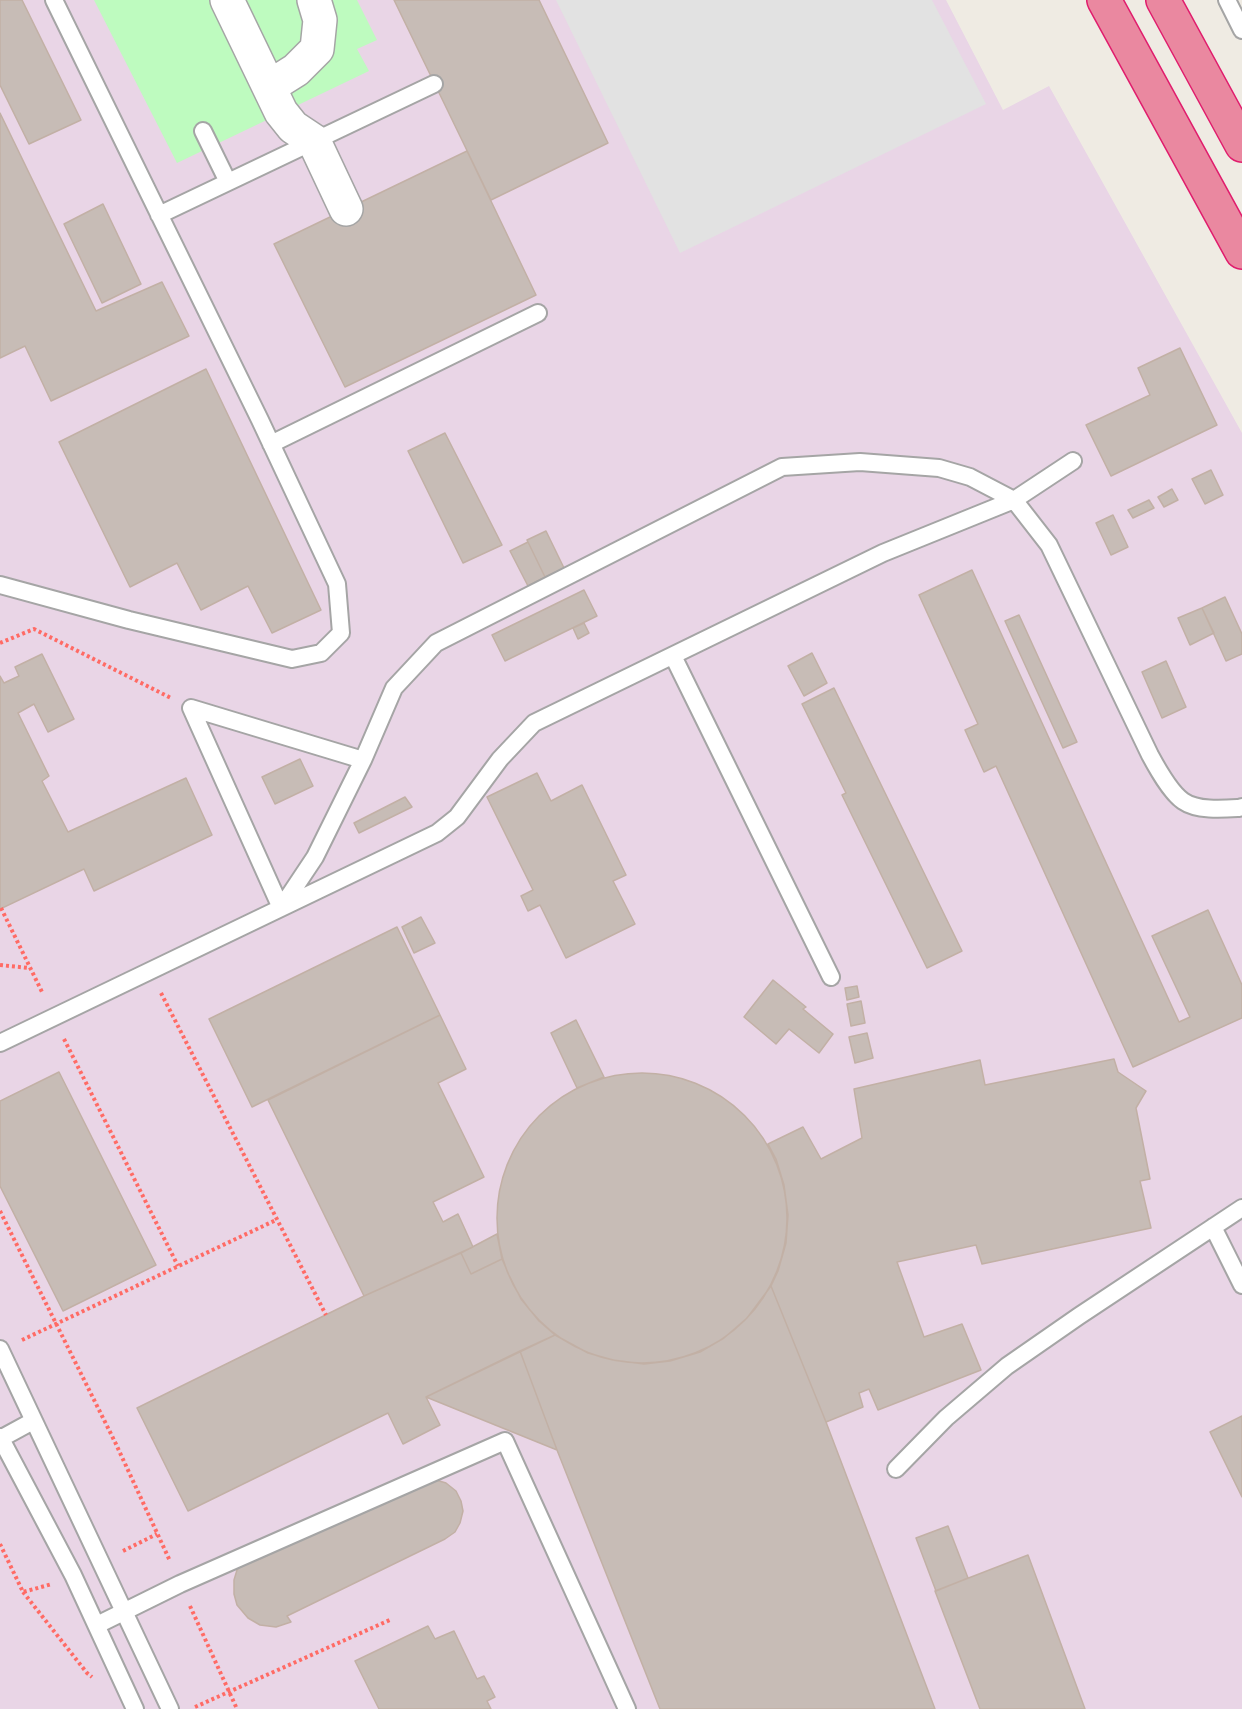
<!DOCTYPE html>
<html>
<head>
<meta charset="utf-8">
<style>
	body { margin:0 }
	canvas { display:block; background:#efebe3 }
</style>
</head>
<body>
<canvas width="1242" height="1709"></canvas>
<script>
const ctx = document.querySelector('canvas').getContext('2d');
ctx.lineJoin = 'round';
function fillPath(path, color) { ctx.fillStyle = color; ctx.fill(path, 'evenodd'); }
function stroke(path, color, width, dash) { ctx.strokeStyle = color; ctx.lineWidth = width; ctx.lineCap = dash ? 'butt' : 'round'; ctx.setLineDash(dash || []); ctx.stroke(path); }
const industrial = new Path2D(`
	M0 0H946L1003 110 1049 86 1242 433V1709H0Z`);
const park = new Path2D(`
	M94 0H357L377 40 357 49 369 71 177 163Z`);
const parking = new Path2D(`
	M556 0H932L986 104 680 253Z`);
const building = new Path2D(`
	M0 0H22L81 120 29 144 0 85Z
	M394 0H539L608 143 491 200Z
	M0 113 96 311 162 282 189 336 51 401 25 346 0 358Z
	M467 151 536 295 345 387 274 244Z
	M103 204 141 284 102 303 64 224Z
	M1180 348 1217 425 1111 476 1086 425 1150 395 1138 368Z
	M206 369 321 610 272 633 248 586 201 610 177 563 130 587 59 442Z
	M445 433 502 545 463 563 408 451Z
	M1211 470 1223 495 1205 504 1192 479Z
	M1172 489 1178 500 1164 507 1158 497Z
	M1149 500 1154 508 1133 518 1128 510Z
	M1113 515 1128 547 1111 555 1096 523Z
	M546 531 564 568 545 577 527 540Z
	M528 542 545 577 528 586 510 551Z
	M972 570 1179 1022 1190 1017 1152 936 1208 910 1242 985V1018L1133 1067 996 766 984 772 965 730 978 724 919 595Z
	M584 590 597 616 505 661 492 635Z
	M1225 597 1242 634V654L1226 661 1202 608Z
	M1202 608 1214 633 1190 645 1178 618Z
	M1019 615 1077 742 1063 748 1005 621Z
	M584 623 589 633 578 639 573 628Z
	M812 653 827 683 804 696 788 666Z
	M42 654 74 719 48 732 34 704 18 713 49 776 42 781 68 832 186 778 212 835 94 891 84 869 0 909V676L4 683 19 676 15 667Z
	M1166 661 1186 707 1162 718 1142 672Z
	M834 688 962 951 927 968 842 795 846 793 802 704Z
	M300 759 313 786 275 804 262 777Z
	M537 773 551 801 582 785 626 875 613 881 635 924 566 958 540 905 528 911 521 896 533 890 487 797Z
	M405 797 412 807 359 833 354 823Z
	M421 917 435 943 414 953 402 927Z
	M397 927 440 1015 252 1107 209 1019Z
	M773 980 806 1007 803 1009 833 1034 819 1053 789 1029 776 1044 744 1017Z
	M857 986 859 997 847 1000 845 988Z
	M861 1001 865 1023 851 1026 847 1004Z
	M440 1015 466 1069 438 1083 484 1177 433 1202 443 1222 458 1214 473 1247 364 1296 268 1100Z
	M576 1020 604 1077 577 1088 551 1033Z
	M867 1033 873 1058 855 1063 849 1037Z
	M1114 1059 1118 1072 1146 1091 1136 1108 1150 1179 1140 1181 1151 1228 982 1264 976 1245 897 1262 924 1337 962 1324 981 1370 878 1410 869 1389 859 1393 863 1407 826 1422 771 1286 778 1271 786 1243 788 1215 784 1185 776 1159 768 1144 803 1127 821 1159 862 1138 854 1089 980 1060 985 1085Z
	M59 1072 156 1265 63 1311 0 1186V1101Z
	M497 1218a145 145 0 1 1 290 0a145 145 0 1 1-290 0Z
	M497 1234 502 1259 471 1274 461 1253Z
	M461 1253 471 1274 502 1259 509 1275 521 1299 539 1321 555 1335 426 1397 440 1425 403 1444 388 1413 188 1511 137 1408 364 1296Z
	M771 1286 826 1422 935 1709H660L557 1450 520 1351 555 1335 588 1353 613 1360 644 1364 670 1361 700 1352 724 1338 747 1318Z
	M520 1351 557 1450 426 1397Z
	M1242 1416V1497L1210 1432Z
	M436 1480 446 1483 456 1491 461 1501 463 1511 460 1523 455 1532 445 1539 287 1616 291 1622 276 1627 260 1625 248 1618 237 1605 234 1594V1580L237 1570 247 1558 257 1553 260 1559 350 1515Z
	M948 1526 968 1578 936 1591 916 1538Z
	M1028 1555 1085 1709H980L935 1591Z
	M428 1626 435 1639 454 1631 477 1679 484 1676 495 1697 487 1701 491 1709H379L355 1661Z`);
const path = new Path2D(`
	M0 643 34 629 171 698
	M1 908 43 994
	M0 965 29 968
	M161 993 326 1315
	M64 1039 178 1266
	M0 1211 115 1442 170 1561
	M22 1340 276 1220
	M0 1544 23 1592 52 1584
	M123 1551 157 1534
	M23 1592 87 1673 92 1677
	M190 1606 237 1709
	M195 1707 392 1619`);
const lane = new Path2D(`
	M1227 0 1242 30
	M203 131 228 182
	M159 215 434 84
	M271 444 538 313
	M0 585 129 620 292 659 321 653 341 633 337 584 260 420 54 0
	M673 656 831 977
	M281 908 315 857 363 760 394 688 436 643 782 467 860 462 939 468 970 477 1014 500 1049 545 1150 755C1157 768 1170 792 1183 801 1197 811 1223 809 1239 808L1242 807
	M281 908 191 708 363 760
	M0 1043 437 833 457 817 500 759 534 723 883 553 1014 500 1073 461
	M1213 1227 1242 1285
	M0 1349 170 1709
	M0 1437 73 1575 135 1709
	M0 1439 33 1421
	M896 1469 946 1418 1007 1366 1079 1316 1242 1208
	M97 1625 180 1584 505 1441 627 1709`);
const street = new Path2D(`
	M227 0 281 112 293 127 314 141 346 209
	M269 87 296 70 317 49 320 20 314 0`);
const highway = new Path2D(`
	M1104 0 1242 252
	M1163 0 1242 145`);
fillPath(industrial, '#e9d5e6');
fillPath(park, '#befbbf');
fillPath(parking, '#e2e2e2');
fillPath(building, '#c7bcb6');
stroke(building, '#c2b0a5', 1.5);
stroke(lane, '#a5a5a5', 20);
stroke(street, '#a5a5a5', 36);
stroke(highway, '#e01d6d', 36);
stroke(path, '#ff6b65', 4, [3, 3]);
stroke(lane, '#fff', 16);
stroke(street, '#fff', 33);
stroke(highway, '#ea88a0', 33);
</script>
</body>
</html>
